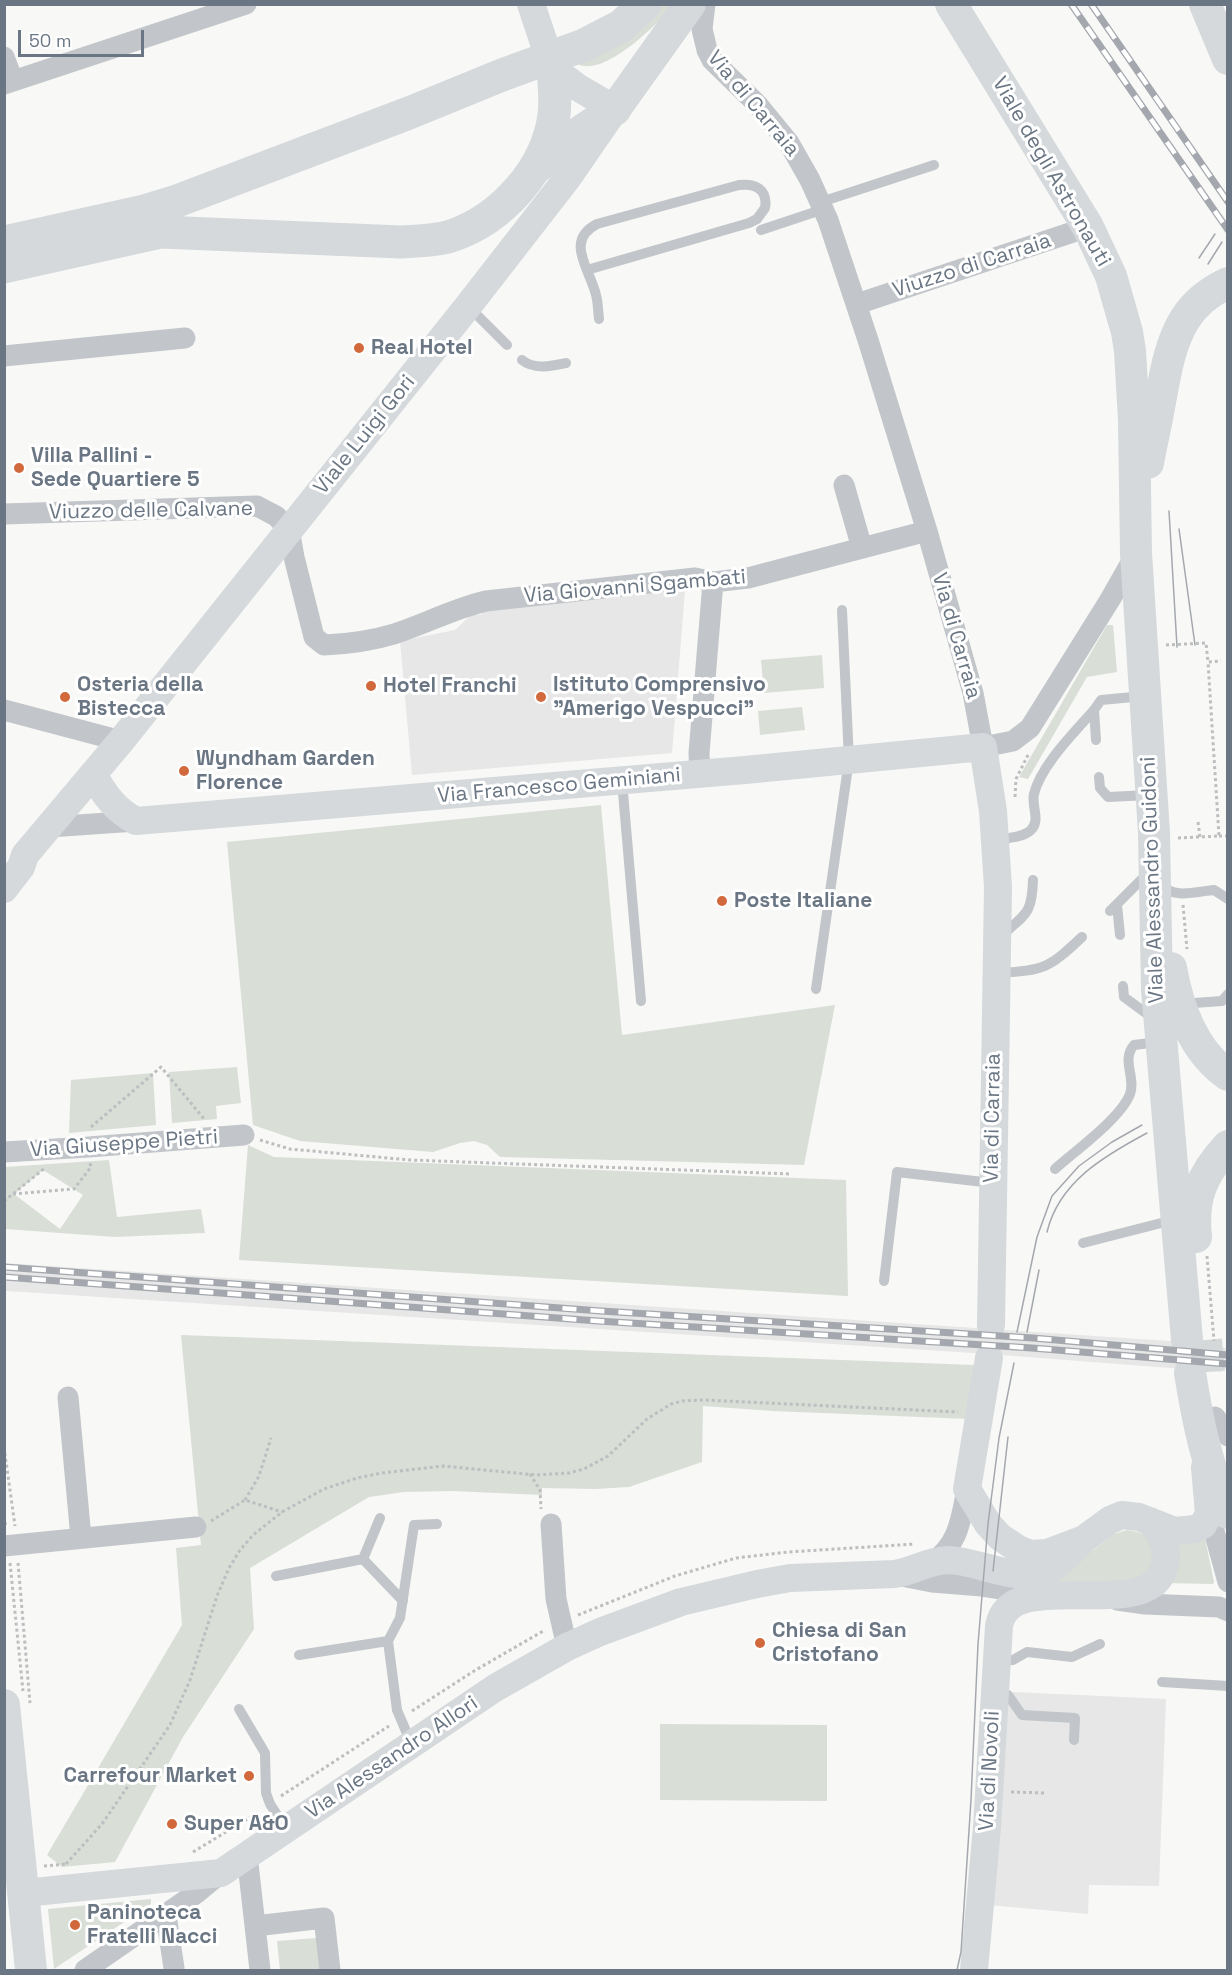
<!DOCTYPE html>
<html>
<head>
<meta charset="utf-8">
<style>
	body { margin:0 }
	#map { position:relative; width:1232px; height:1975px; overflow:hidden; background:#f8f8f6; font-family:"Space Grotesk",sans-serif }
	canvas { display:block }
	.frame { position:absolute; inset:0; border:6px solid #6a7683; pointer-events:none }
	.scale { position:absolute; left:18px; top:30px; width:126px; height:27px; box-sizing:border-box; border:3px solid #6a7683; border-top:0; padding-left:8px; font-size:18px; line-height:21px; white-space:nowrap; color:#6a7683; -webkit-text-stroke:4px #fff; paint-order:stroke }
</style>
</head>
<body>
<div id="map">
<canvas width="1232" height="1975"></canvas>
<div class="frame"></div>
<div class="scale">50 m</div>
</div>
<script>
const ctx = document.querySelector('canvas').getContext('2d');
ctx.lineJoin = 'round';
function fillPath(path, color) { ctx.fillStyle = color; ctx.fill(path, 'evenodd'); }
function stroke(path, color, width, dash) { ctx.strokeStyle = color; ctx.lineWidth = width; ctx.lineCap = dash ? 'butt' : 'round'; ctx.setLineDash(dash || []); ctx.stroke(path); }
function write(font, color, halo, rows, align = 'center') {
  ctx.font = font + ' "Space Grotesk",sans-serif'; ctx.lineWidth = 6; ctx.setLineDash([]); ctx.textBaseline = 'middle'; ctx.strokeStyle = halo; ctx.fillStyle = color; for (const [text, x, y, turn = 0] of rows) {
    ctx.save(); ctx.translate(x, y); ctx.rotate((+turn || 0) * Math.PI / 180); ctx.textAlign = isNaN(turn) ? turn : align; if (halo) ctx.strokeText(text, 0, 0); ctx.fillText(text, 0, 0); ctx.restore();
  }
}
const built = new Path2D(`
	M685 590 672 753 412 775 400 641 455 630 472 614 481 615 488 604Z
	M4 1263 1214 1344 1227 1349V1368L1222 1372 989 1354 7 1291H5Z
	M1013 1692 1166 1699 1159 1886 1089 1885 1088 1914 989 1905 1004 1700Z`);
const green = new Path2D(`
	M660 5H674C657 24 601 82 574 62Z
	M1107 625H1113L1117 672 1087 677 1028 779 1019 777Z
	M822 655 824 688 764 693 761 660Z
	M802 707 805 730 760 735 758 711Z
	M601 805 622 1035 835 1005 804 1165 500 1157 487 1145 474 1141 460 1143 433 1152 300 1141 253 1125 227 842Z
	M237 1067 241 1103 216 1106 217 1119 172 1123 169 1072Z
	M153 1073 156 1125 69 1133 71 1080Z
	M248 1145 274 1157 846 1180 848 1296 239 1260Z
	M109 1160 117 1217 201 1209 205 1233 115 1237 5 1229V1167ZM43 1170 83 1195 60 1229 14 1194Z
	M181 1335 974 1365 969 1419 773 1411 703 1406 702 1462 629 1487 595 1489 542 1488V1495L452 1491 404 1492 369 1497 250 1568 254 1629 183 1737 115 1862 62 1867 47 1855 182 1625 176 1548 201 1545Z
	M1127 1530C1140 1532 1149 1534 1156 1547L1148 1581 1050 1583 1114 1534Z
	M1205 1538 1214 1582 1213 1584 1166 1583 1170 1543Z
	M660 1724 827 1725V1801L660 1800Z
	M151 1899V1904L54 1969 48 1909Z
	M317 1938 321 1970H280L277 1941Z`);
const primaryTunnel = new Path2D(`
	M1206 1340 1209 1374`);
const path = new Path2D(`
	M1166 645 1206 643 1208 662 1221 661
	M1015 797 1016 779 1029 753
	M1198 822 1200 837
	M1219 836H1228
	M1178 838 1219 836 1208 662
	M1183 905 1187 949
	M91 1127 161 1067 205 1120
	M260 1140 290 1149 410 1160 791 1174
	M13 1194 74 1189 91 1167 90 1163
	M4 1201 45 1168
	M1207 1256 1214 1341
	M4 1447 15 1526
	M530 1474 540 1490 541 1509
	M245 1500 259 1476 271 1438
	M4 1516 6 1527
	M211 1521 245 1500 282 1512
	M10 1563 23 1691
	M18 1563 30 1703
	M578 1615 675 1576 736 1558 788 1552 915 1544
	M412 1711 474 1671 545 1630
	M1011 1792 1045 1793
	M281 1796 389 1726
	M193 1852 259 1812
	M66 1864 102 1824 170 1725 190 1680 217 1596 229 1568 240 1550 253 1535 282 1512 324 1489 357 1478 382 1473 443 1466 536 1475 569 1473 584 1469 608 1456 647 1419 671 1404 682 1401 704 1400 958 1412
	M44 1866 66 1864`);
const lane = new Path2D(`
	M821 202 934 165
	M761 230 824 209
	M587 270 749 223 757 219 765 208C768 190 756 183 739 185L597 224C564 241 590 269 596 295 598 302 598 311 599 319
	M468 306 507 345
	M522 360C534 370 552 366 566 363
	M1096 740 1094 710 1101 700 1144 696
	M1099 777 1100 788 1108 797 1150 795
	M622 781 641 1001
	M995 840C1006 838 1023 838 1031 830 1041 820 1031 806 1034 794 1041 765 1075 732 1094 710
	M1162 884C1171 900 1199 891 1214 890L1228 899
	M1117 905 1120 935
	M1110 911 1148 873
	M1001 936C1026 914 1032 914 1033 880
	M998 973C1045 970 1048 969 1082 937
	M1123 986 1124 997 1154 1019
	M816 989 849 760 842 610
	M1186 1010 1194 1003 1222 1001 1228 994
	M1055 1169C1075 1151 1121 1118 1130 1094 1136 1077 1121 1060 1134 1045L1158 1042
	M1083 1243 1173 1220
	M884 1281 897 1172 992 1183
	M363 1559 380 1518
	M276 1576 363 1559 403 1601
	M388 1641 400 1618 414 1525 437 1524
	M299 1655 388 1641 397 1710 411 1743
	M997 1661 1013 1660 1027 1652 1072 1657 1100 1644
	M1162 1682 1228 1686
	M996 1695H1008L1022 1715 1075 1718 1074 1740
	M239 1709 265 1753 266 1793 270 1804 286 1829`);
const street = new Path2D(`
	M705 4 702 29 707 50 712 60 757 104 789 143 810 180 828 220 868 340 927 531 973 693 983 747 1013 741 1030 728 1111 598 1136 554
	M4 57 13 81
	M4 84 246 4
	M857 304 1088 227
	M4 356 185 338
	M844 485 862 548
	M4 514 257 506 276 516 289 529 294 557 314 637 324 645C347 644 371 641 394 634 425 624 455 608 486 601L695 578 713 582 748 578 927 531
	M4 710 121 741
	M700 774 699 753 713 582
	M49 827 136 821
	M4 1152 89 1147 244 1135
	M68 1397 81 1538
	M1215 1417 1228 1436
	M1208 1509 1228 1582
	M551 1524 556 1599 567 1647
	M4 1546 196 1527
	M931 1563C959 1545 961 1519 967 1489
	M896 1575 932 1582 982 1586 1040 1595
	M1117 1600 1145 1604 1219 1607 1228 1611
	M247 1855 260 1970
	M166 1915 174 1968
	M255 1926 324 1918 330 1970
	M85 1970 198 1892 221 1873`);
const secondary = new Path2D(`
	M531 4 546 49
	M93 774C104 794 115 810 136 821L745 770 983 747 993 811 998 887 991 1325
	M4 889 21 867 25 855 121 741 468 306 566 180 615 109 577 87 553 69
	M989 1358 967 1489 988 1524 1000 1537 1018 1549 1031 1554 1047 1553 1084 1539 1110 1520 1122 1515 1139 1517 1175 1531 1195 1529 1203 1525 1209 1514 1205 1467
	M24 1893 221 1873 495 1688 567 1647 600 1632 681 1602 757 1584 790 1578 895 1574C914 1571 930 1560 949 1560 979 1561 1021 1585 1049 1570 1062 1562 1073 1550 1084 1539
	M974 1970 987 1827 999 1626C1010 1562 1155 1629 1165 1563 1168 1547 1161 1533 1150 1521`);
const primary = new Path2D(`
	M951 4 1088 227 1111 276 1127 332 1130 351 1134 420 1136 553 1154 833 1157 990 1187 1340
	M1205 4 1228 59
	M615 109 690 4
	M1148 463C1151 446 1155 430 1158 413 1164 382 1168 346 1185 319 1195 303 1211 291 1228 283
	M1171 968C1178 1007 1193 1051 1228 1075
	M1196 1237C1192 1199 1201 1175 1228 1146
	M1190 1373C1198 1423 1207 1467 1228 1513
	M4 1705 31 1970`);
const highway = new Path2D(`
	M537 167 579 133 615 109
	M4 242 144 211 177 201 409 113 502 75 584 45 621 26 645 4
	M4 267 161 232 401 242C418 241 435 241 451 236 502 219 547 169 554 115 556 100 554 84 553 69`);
const tram = new Path2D(`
	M1199 258 1215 234
	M1208 264 1222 242
	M1169 511 1177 647
	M1179 529 1195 645
	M1047 1232C1059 1182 1104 1156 1147 1133
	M1017 1332 1037 1237 1052 1196 1079 1166 1112 1142 1142 1125
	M1027 1332 1039 1270
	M993 1571 1008 1437
	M957 1970 961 1952 971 1800 978 1644 988 1524 999 1438 1014 1363`);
const rail = new Path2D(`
	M1071 4 1228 230
	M1091 4 1228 202
	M4 1267 601 1311 1033 1338 1228 1355
	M4 1277 598 1321 1032 1348 1228 1364`);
const markers = [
	[359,348,6,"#d2693c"],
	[19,468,6,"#d2693c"],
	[371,686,6,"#d2693c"],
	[65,697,6,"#d2693c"],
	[541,697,6,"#d2693c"],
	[184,771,6,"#d2693c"],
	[722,901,6,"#d2693c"],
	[760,1643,6,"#d2693c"],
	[249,1776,6,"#d2693c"],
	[172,1824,6,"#d2693c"],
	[75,1925,6,"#d2693c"]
];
const streetNames = [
	["Via di Carraia",753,104,50],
	["Viale degli Astronauti",1051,172,60],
	["Viuzzo di Carraia",972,266,-18],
	["Viale Luigi Gori",365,435,-51],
	["Viuzzo delle Calvane",151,511,-1],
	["Via Giovanni Sgambati",635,587,-5],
	["Via di Carraia",956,636,74],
	["Via Francesco Geminiani",559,786,-5],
	["Viale Alessandro Guidoni",1153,880,-92],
	["Via di Carraia",993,1118,-89],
	["Via Giuseppe Pietri",124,1144,-4],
	["Via Alessandro Allori",392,1758,-34],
	["Via di Novoli",990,1771,-87]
];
const poiNames = [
	["Real Hotel",371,348],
	["Villa Pallini -",31,456],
	["Sede Quartiere 5",31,480],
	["Osteria della",77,685],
	["Bistecca",77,709],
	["Istituto Comprensivo",553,685],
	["\"Amerigo Vespucci\"",553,709],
	["Hotel Franchi",383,686],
	["Wyndham Garden",196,759],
	["Florence",196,783],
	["Poste Italiane",734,901],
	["Chiesa di San",772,1631],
	["Cristofano",772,1655],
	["Carrefour Market",237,1776,"right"],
	["Super A&O",184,1824],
	["Paninoteca",87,1913],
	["Fratelli Nacci",87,1937]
];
fillPath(built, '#e6e7e6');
fillPath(green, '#d9ded7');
stroke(primaryTunnel, '#d4d8d9', 32, [32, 16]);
stroke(path, '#bcbec0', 3, [3, 3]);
stroke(lane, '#c2c5c9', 10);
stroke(street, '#c2c5c9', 21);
stroke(secondary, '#d5d9dc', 28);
stroke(primary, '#d5d9dc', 32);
stroke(highway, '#d5d9dc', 33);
stroke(tram, '#a4a8ae', 1.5);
stroke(rail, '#a4a8ae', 7);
stroke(rail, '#fff', 4.5, [14]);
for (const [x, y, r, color] of markers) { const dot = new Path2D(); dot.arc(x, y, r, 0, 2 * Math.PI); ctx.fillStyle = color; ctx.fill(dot); stroke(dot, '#fff', 2); }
write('21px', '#6a7683', '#fff', streetNames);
write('bold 21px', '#6a7683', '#fff', poiNames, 'left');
</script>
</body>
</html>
